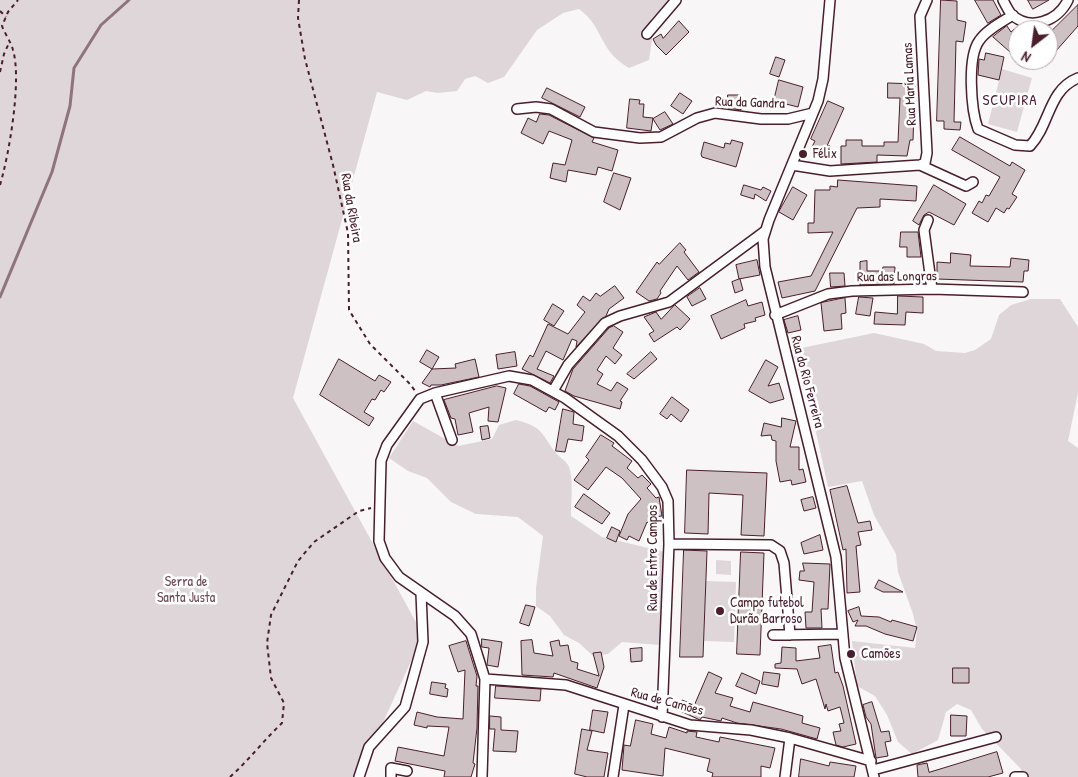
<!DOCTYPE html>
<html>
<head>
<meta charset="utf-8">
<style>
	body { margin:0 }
	#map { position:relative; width:1078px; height:777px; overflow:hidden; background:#f8f6f7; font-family:"Patrick Hand",sans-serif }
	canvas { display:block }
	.north { position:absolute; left:1008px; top:20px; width:50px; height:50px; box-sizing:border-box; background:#fff; border:1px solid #b7a5aa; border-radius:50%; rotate:210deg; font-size:14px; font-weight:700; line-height:20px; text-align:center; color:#4a1f2b }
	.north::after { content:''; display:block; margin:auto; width:18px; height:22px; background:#4a1f2b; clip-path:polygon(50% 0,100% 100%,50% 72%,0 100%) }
</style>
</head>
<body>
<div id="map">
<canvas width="1078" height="777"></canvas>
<div class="north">N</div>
</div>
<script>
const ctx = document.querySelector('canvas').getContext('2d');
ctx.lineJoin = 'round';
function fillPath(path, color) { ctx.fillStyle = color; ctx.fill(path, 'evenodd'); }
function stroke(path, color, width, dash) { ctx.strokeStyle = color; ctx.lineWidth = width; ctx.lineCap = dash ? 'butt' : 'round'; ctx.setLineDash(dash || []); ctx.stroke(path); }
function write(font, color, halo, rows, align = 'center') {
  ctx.font = font + ' "Patrick Hand",sans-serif'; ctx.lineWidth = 5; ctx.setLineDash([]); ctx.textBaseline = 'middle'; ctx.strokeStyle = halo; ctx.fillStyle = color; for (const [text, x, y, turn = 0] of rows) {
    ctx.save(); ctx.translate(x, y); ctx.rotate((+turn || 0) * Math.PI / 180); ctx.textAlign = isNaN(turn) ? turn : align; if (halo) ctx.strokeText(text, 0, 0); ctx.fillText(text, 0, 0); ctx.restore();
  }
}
const green = new Path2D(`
	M0 0H670L651 19 652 40 649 60 629 68C598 50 604 27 579 9L563 13 537 30 504 77 488 83 475 76 465 79 457 91 438 93 426 91 407 100 377 92 293 398 423 635 358 777H0Z
	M1002 69 1032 78 1017 132 988 124Z
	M1031 299H1060L1078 327V393L1068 441 1078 448V777H1022L1021 769 982 729 971 710 957 704 946 712 938 740 912 754 898 742 887 715 875 696 857 686 852 641 915 648 917 631 913 614 898 572 896 554 874 515 862 481 828 487 814 423 792 350 874 333 924 344 936 351 965 353 975 350 991 339 999 315 1011 305Z
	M516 420C544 427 541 434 556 453 559 457 565 460 568 465 574 475 571 503 571 516L602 537 665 552V590L660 645 622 642 608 654 593 656 579 643 564 635 550 616 536 606V588L543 536 518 517 476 514 451 502 427 478 408 471 389 458 413 421 458 446 492 439 499 425Z
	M716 560 731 561V575L716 574Z
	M706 581 736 582 734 642 704 641Z`);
const stream = new Path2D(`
	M0 297 52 172 70 106 74 68 101 25 129 0`);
const building = new Path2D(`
	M941 0 957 1V20L966 22 963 42 956 41 954 122H961L960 130 944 129V121H937Z
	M975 0H993L1001 15 988 23Z
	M1028 0H1049L1033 9Z
	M1078 5V26L1048 60V39L1054 33 1052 31Z
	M679 21 689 32 666 55 656 45 653 39 661 34 663 38Z
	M1007 26 1011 32 1014 29 1018 32V43L1010 52 993 37Z
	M986 53 1004 57 999 80 978 75 979 59 984 60Z
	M776 57 785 60 779 77 770 74Z
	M779 80 803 87 798 107 774 101Z
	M888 83 915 84 913 140H910L907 156 877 155V162L841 164V146H846V140H862V146H884V142H898L900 98H888Z
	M547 88 585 107 580 117 542 98Z
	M680 93 692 101 683 114 671 106Z
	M728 95H740L741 110 728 108Z
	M630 99 640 100 639 104H644L643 117 653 118 651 131 627 128Z
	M828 101 844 108 827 146H830L826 156 811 149 815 141 811 139Z
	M665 112 673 124 660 130 653 119Z
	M540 114 549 115 594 138 592 142 618 150 612 171 598 167 596 175 568 170 566 182 550 178 553 163 565 165 572 140 549 131 543 144 521 133 528 118 536 122Z
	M960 137 1010 166 1012 162 1025 170 1012 194 1017 197 1009 209 1007 208 1004 213 996 208 988 222 972 213 979 201 982 203 986 195 989 196 1000 177 952 150Z
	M732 140 743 143 736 167 702 157 701 154 704 142 724 148 725 143 730 144Z
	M614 173 631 178 620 210 604 202Z
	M838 180 917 186 916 201 880 199V207L857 208 815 291 782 298 778 282 811 276 833 232 808 233V223H814L815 190H830V186L837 187Z
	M744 185 761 190 763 187 771 191 766 201 755 194 754 199 741 195Z
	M934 185 966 204 954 225 929 212 924 215 919 225 913 221Z
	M793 187 807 195 793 220 779 212Z
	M901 232H918L921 257H907V247H900Z
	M680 243 686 250 684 252 699 272 688 280 677 266 660 291 661 293 657 299 649 301 636 292 657 262 659 264Z
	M951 253 971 255 970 266 1010 267 1011 258 1029 260 1028 271H1024L1023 282 937 279V262L950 263Z
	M757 260 760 275 739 279 736 265Z
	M867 261V271H882L883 267H895L894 284 860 285V262Z
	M830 273H844L845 286 831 287Z
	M740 279 743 290 735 293 732 282Z
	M615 286 624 298 609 309 606 316 576 347 577 341 572 339 563 360 546 351 537 369 554 376 550 383 522 369 530 355 533 357 548 324 568 334 585 312 577 305 583 296 590 301 596 293 600 296Z
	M700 288 706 299 692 306 687 297Z
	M898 296 923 297V313L906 312 905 325 874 324 875 312 897 314Z
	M859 297 873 298 870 316 856 314Z
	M845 298 846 313 841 314 842 329 824 331 821 303Z
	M746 300 748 306 762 302 765 315 755 318 756 321 744 324 745 328 721 339 711 316Z
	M553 304 564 311 554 326 544 320Z
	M675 305 690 319 680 330 677 327 654 342 649 334 654 331 644 317 656 312 661 319Z
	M798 316 801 330 788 333 784 320Z
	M614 326 623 332 613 348 622 355 615 364 606 356 597 370 603 374 597 384 611 391 617 382 628 389 620 401 622 402 620 409 574 396 565 391 573 369 609 328Z
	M427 350 439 357 432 369 456 368 455 364 475 359 479 377 441 385H431L430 387 422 383 432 369 420 362Z
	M515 352 517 366 498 369 496 355Z
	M651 352 657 359 634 379 627 374Z
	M339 359 375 381 379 375 391 382 384 392 381 390 375 400 372 399 364 412 374 418 369 426 320 395Z
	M766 360 778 367 768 386 779 383 784 399 770 403 749 391Z
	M519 384 530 386 559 402 555 410 549 407 546 412 514 394Z
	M497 386 506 388 498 422 488 421 489 407 469 413 473 432 458 435 455 419 451 418 444 400Z
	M672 397 689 410 681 422 671 414 667 419 660 414Z
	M563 409 574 412 573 424 584 426 582 441 568 439 565 452 556 451Z
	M782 418 796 421 790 447H799V470L803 469 806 482 792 485 791 480 780 482 776 461V441L772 440 771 435 761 436 764 423 781 427Z
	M488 426 490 438 482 440 480 427Z
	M601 435 614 443 612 446 632 461 627 468 638 478 642 475 651 484 647 488 656 498 659 497 662 516 654 517 652 524 647 522 639 541 629 536 627 540 619 536 628 514 641 499 622 478 606 467 588 490 574 480 589 460 586 457Z
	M687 470 767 473 764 536 741 535 743 495 709 493 708 534 685 533Z
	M847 486 858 523 870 521 872 530 858 532 861 545 856 546 860 592 847 593 846 549 843 550 830 490Z
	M584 494 610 513 602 524 575 507Z
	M813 497 816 508 804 511 801 500Z
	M612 527 620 531 616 542 607 538Z
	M820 535 823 550 804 554 801 543Z
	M684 550 707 551 703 657H680Z
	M741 552 764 553 760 655 737 654Z
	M803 563 830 564 828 609H821L822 628H806L805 612H812L814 582 799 580 800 571H804Z
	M879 580 903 592H883L875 588Z
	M526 605 535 607 529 626 520 623Z
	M859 607 861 616 879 617 891 622 892 620 917 627 913 641 885 634 866 626H855L858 620 853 622 848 611Z
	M482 639 502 642 498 667 487 665 489 648 482 647Z
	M532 640 534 653 553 656 550 642 559 640 560 646 568 645 571 661 578 663 577 669 599 676 593 653 601 652 604 667 597 688 554 673 553 677 522 675 521 641Z
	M466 641 477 676 476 686H478L477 728 473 763 475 764 471 777H444L445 771 395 761 398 747 444 756 449 727 427 726V728L414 725 417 712 437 717 463 719 465 670 458 672 449 646Z
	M831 645 835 673 838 672 843 686 856 744 843 747 836 745 833 732 841 731 839 724 844 723 840 707 828 711 826 704 825 709 816 679 802 684 797 669 775 668V664L781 663 782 647 796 648V661L820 658 818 647Z
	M642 648V661L631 662 630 649Z
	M953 668H969V683H953Z
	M709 672 722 678 715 693 733 698 730 706 750 712 753 702 803 716 802 723 820 728 817 739 781 729 737 723 722 718 721 721 702 717 700 720 678 710 682 700 694 705Z
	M764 672 780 674 778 687 762 684Z
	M742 673 760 681 756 694 736 686Z
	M432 682 446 684 445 688 448 689 447 697 430 694Z
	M496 686 541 689 540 701 495 698Z
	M872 702 881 732 889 731 891 741 885 742 888 756 876 758 871 724 866 717 863 705Z
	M593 710 608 712 604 733 590 730Z
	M951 715 967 716 966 736H951Z
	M490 716 501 717V730L518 731 516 752 493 751 495 729H490Z
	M636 720 653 724 651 734 666 738 669 727 687 733V731L697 732 696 737 719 742 720 737 775 748 770 768 761 766V777H712L713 773 707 771 710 759 665 748 663 776 622 770 624 745 630 746Z
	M582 729 592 731 587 750 608 753 604 777H587L575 774Z
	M997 752 1003 773 988 777H918L917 765 927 763 929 772Z
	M801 759 829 766 830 762 856 766 854 777H799Z`);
const path = new Path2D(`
	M299 0 298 18 305 59 333 165 348 233 349 310 370 344 409 383 416 392
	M0 11 6 17
	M0 72 4 54 9 43
	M0 185C9 155 22 80 13 50 11 42 5 34 2 26L8 12 18 0
	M230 777C249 760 264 740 282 723L284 703 271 678 267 643 271 615 298 561 314 542 359 511 371 508`);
const minor = new Path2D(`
	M830 0 823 79 818 101 769 220 763 239 765 267 836 557 845 658 874 777
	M1003 0C1005 4 1008 10 1011 14 1030 32 1058 21 1068 0
	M1013 15C1002 22 986 30 979 41 967 58 971 110 978 129L1015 145 1030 146C1050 125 1048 90 1078 78
	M647 34 676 0
	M517 109 536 107 551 109 594 132 640 138 661 137 697 118 715 113 761 119H788L813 113
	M792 165 830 171 920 165 966 186 973 182
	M920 165 925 163 927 153 920 16 927 0
	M928 220 924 230 932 289
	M775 315 828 294 852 291 932 289 1023 292
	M553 391 568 365 605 323 620 316 669 302 765 231
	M435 393 452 440
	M669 544 771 545 780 551 784 563 790 635
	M773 635 843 634
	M485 679 566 685 690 725 751 730 790 738 871 761
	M873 770 996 737
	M359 777 369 747 405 707 423 642 421 593
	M391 777V768L407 771
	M482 777 485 679 471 634 455 616 399 577 385 558 379 541 381 461 387 445 420 399 435 393 509 376 532 380 565 398 618 436 642 460 662 487 668 501 669 544 662 717
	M613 777 624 705
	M785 777 790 738
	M1015 777H1023`);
const markers = [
	[803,154,5,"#4a1f2b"],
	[720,611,5,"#4a1f2b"],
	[851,654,5,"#4a1f2b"]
];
const streetNames = [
	["Rua Maria Lamas",910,84,-93],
	["Rua da Gandra",750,103,2],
	["Rua da Ribeira",351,208,80],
	["Rua das Longras",897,277,-1],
	["Rua do Rio Ferreira",807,382,75],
	["Rua de Entre Campos",653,558,-90],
	["Rua de Camões",667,702,15]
];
const poiNames = [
	["Félix",813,154],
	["Campo futebol",730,603],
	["Durão Barroso",730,619],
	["Camões",861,654]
];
const parkNames = [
	["Serra de",186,582],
	["Santa Justa",186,598]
];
const neighbourhoodNames = [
	["SCUPIRA",1010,101]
];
fillPath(green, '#ded6d9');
stroke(stream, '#8f747b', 3);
fillPath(building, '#cdc1c4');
stroke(building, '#4a1f2b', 1);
stroke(minor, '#4a1f2b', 12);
stroke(path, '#4a1f2b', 2, [4, 4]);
stroke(minor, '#fff', 9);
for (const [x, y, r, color] of markers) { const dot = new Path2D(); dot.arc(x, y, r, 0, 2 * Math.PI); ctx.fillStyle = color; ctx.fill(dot); stroke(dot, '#fff', 2); }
write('14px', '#4a1f2b', '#fff', streetNames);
write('14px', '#4a1f2b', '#fff', poiNames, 'left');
write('14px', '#6f4d56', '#fff', parkNames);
ctx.letterSpacing = '1px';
write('15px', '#4a1f2b', '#fff', neighbourhoodNames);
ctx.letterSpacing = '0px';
</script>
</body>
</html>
